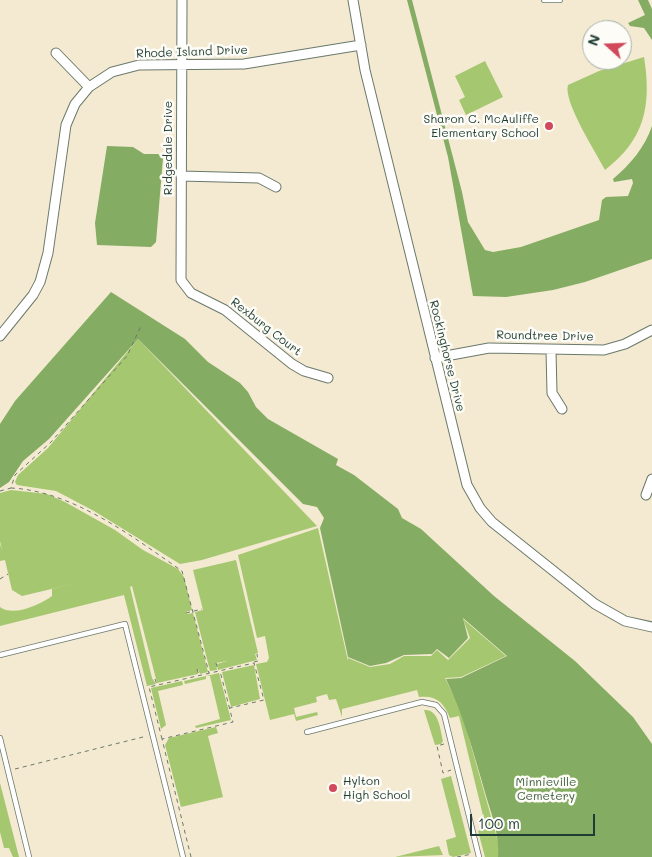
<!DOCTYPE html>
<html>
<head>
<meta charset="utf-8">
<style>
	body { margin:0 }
	#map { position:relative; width:652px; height:857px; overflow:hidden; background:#f4e9d1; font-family:Mali,sans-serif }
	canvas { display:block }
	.north { position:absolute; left:582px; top:20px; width:50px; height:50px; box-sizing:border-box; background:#fdfcf7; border:1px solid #a4b0a9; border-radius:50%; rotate:290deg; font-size:14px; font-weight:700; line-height:20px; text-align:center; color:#1f3d34 }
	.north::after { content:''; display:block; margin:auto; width:18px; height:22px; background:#d1495b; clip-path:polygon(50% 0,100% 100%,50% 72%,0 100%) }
	.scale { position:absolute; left:470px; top:814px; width:125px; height:22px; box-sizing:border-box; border:2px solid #1f3d34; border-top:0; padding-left:6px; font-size:15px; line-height:18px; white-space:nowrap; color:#1f3d34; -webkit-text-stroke:4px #fdfcf7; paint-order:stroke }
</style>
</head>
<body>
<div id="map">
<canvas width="652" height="857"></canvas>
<div class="north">N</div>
<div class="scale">100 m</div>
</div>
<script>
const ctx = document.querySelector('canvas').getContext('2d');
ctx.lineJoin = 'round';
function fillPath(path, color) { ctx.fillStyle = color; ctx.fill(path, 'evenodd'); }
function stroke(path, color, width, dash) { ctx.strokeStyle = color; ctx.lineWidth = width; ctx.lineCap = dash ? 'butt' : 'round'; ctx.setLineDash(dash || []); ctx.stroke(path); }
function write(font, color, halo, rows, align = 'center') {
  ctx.font = font + ' Mali,sans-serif'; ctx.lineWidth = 5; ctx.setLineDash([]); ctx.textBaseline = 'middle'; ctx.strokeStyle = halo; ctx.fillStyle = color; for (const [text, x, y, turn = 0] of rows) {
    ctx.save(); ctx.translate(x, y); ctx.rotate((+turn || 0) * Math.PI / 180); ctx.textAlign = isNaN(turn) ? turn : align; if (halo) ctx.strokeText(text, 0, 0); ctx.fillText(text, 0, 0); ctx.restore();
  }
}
const green = new Path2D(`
	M644 57C652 107 644 140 605 170 596 152 563 102 568 85L599 71Z
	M485 61 503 97 466 115 459 100 465 97 455 76Z
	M138 339 317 526 202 560 180 564 94 511 56 491 17 485 15 482 18 475 48 448Z
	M11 490 47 494 65 502 115 530 143 550 178 569 184 577 192 610 186 612 187 614 193 613 208 672 200 674 198 669V674L157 683 132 586 130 587 152 678 156 684 147 686 124 595 0 626V607C13 617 40 605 52 596V589L85 581 22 596 12 590 5 560 0 561V544L2 550 0 541V493Z
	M318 528 348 661V658L370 667 390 664 404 656H431L437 650 448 660 470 638 463 619 506 656 461 677 445 678 461 710 499 845 498 857H485L478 831 486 828 459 716 450 718C444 703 437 695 419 697L417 690 342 709V717L336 699 329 700 327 694 316 697 317 702 294 708 296 717 317 712 318 715 296 721 294 714 270 720 256 664 267 662 269 658 265 636 257 638 238 555Z
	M236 560 258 653 255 654 257 660 218 670 217 664 227 661 216 663 217 670 210 671 195 612 203 610 193 570Z
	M254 665 260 699 231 707 222 672Z
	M219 673 231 720 196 728 195 726 220 719 210 676H206V679L185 684 184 681Z
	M182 681 183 685 158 691 166 725 161 729 151 688Z
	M424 710C439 709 440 729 443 741L441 744 435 745Z
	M216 727 218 733 208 736 223 797 181 807 165 745 169 738Z
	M451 776 471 853 453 857 449 855 446 840 456 837 441 779Z
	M0 783 19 857H13L9 848H4L0 832Z
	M439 846 443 855 395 857Z`);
const forest = new Path2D(`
	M407 0H412L462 192 468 222 485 250 493 252 521 247 599 220 602 200 606 197 628 196 633 183 632 179 614 182 613 179C630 165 645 147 652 126V259L585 282 553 290 506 297 473 296 448 157Z
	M638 0H648L652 9V40L644 28 630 26 628 23 645 15Z
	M107 146 133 147 144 154H158L163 158 156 242 151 247 97 245 95 223Z
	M111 292 185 339 208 362 240 383 248 392 256 407 268 419 338 459 336 465 354 475 398 509 402 518 421 529 494 596 575 661 633 717 652 744V857H498C500 834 490 811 484 789 473 751 463 714 446 679L461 678 507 656 463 618 468 638 449 658 437 649 432 654 404 655 386 663 370 666 348 657 320 528 324 518 317 507 303 504 138 339 49 439 23 461 9 482 0 488V424L15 401Z`);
const path = new Path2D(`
	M11 488C73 491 133 537 182 571L209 673
	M0 491 11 488 15 475 51 442 127 356 141 326
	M0 579 8 574
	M186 613 202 609
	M254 662 258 661 257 654
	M216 663 218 670
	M197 669 199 675
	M155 679 157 685
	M162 739 149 687 254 663 264 700 230 708
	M444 744 437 746 443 773 451 770
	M15 769 147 736
	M191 857 162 739 233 722 220 671
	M457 857 472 854`);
const lane = new Path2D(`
	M544 0H560
	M0 655 125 624 183 857
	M307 732 422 702 436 705 444 714 479 857
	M0 738 29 857`);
const street = new Path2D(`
	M182 0 181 280 191 293 225 310 292 364 304 371 328 378
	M353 0 365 70 467 485 480 508 492 522 595 604 625 621 652 627
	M56 53 89 87
	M181 176 259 178 276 187
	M0 336 33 295 40 282 48 253 66 125 75 104 89 87 112 72 139 65 244 64 361 45
	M551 350 552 393 562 409
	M435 358 489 348 604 350 625 344 652 330
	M646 495 652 479`);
const markers = [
	[549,126,5,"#d1495b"],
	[333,788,5,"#d1495b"]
];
const streetNames = [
	["Rhode Island Drive",192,52,-2],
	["Ridgedale Drive",168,148,-90],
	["Rexburg Court",266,327,38],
	["Roundtree Drive",545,336,1],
	["Rockinghorse Drive",447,356,76]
];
const poiNames = [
	["Sharon C. McAuliffe",539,119],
	["Elementary School",539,133],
	["Hylton",343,781,"left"],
	["High School",343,795,"left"]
];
const parkNames = [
	["Minnieville",546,782],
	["Cemetery",546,796]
];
fillPath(green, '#a5c770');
fillPath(forest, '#84ac62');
stroke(lane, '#6a796b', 6);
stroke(street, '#6a796b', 11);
stroke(path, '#6a796b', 1, [4, 4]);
stroke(lane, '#fff', 4.5);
stroke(street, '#fff', 9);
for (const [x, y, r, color] of markers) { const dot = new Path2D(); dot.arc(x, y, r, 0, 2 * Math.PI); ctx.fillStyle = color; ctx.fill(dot); stroke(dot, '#fdfcf7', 2); }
write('12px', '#1f3d34', '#fdfcf7', streetNames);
write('12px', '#1f3d34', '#fdfcf7', poiNames, 'right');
write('12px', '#406043', '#fdfcf7', parkNames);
</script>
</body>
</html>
